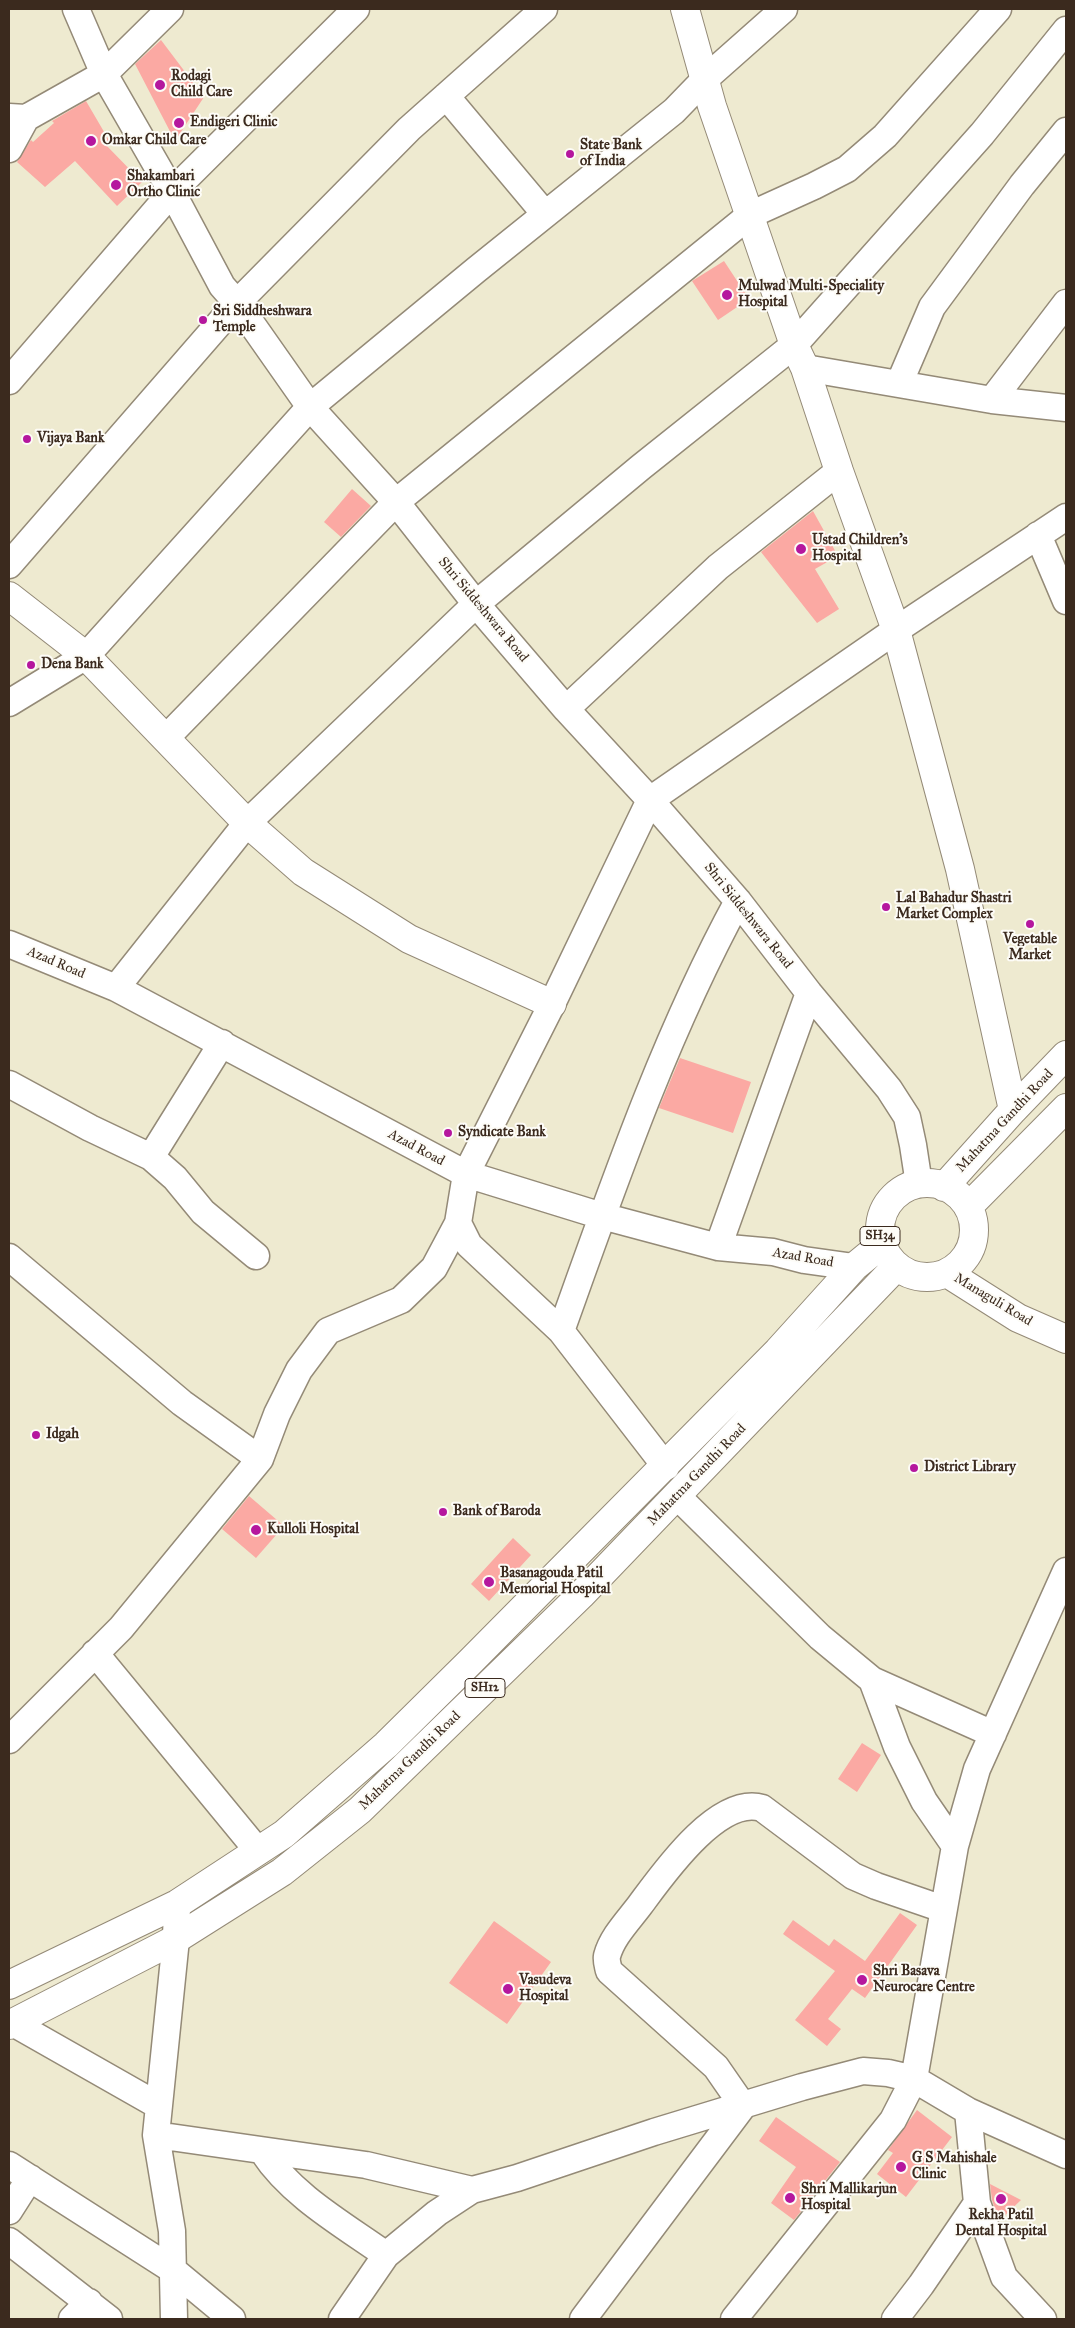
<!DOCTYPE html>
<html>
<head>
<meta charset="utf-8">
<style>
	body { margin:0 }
	#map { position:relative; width:1075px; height:2328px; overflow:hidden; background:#eeead0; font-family:"IM FELL Great Primer",serif }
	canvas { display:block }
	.frame { position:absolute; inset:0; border:10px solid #3b2a1e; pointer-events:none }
</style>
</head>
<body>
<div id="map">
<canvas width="1075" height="2328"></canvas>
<div class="frame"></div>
</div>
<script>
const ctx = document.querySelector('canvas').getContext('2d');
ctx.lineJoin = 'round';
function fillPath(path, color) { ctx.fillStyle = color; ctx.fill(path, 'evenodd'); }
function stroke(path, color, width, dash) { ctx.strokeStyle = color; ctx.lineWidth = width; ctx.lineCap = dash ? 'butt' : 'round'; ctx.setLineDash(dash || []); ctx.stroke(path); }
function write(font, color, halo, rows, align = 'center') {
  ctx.font = font + ' "IM FELL Great Primer",serif'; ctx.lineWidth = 4; ctx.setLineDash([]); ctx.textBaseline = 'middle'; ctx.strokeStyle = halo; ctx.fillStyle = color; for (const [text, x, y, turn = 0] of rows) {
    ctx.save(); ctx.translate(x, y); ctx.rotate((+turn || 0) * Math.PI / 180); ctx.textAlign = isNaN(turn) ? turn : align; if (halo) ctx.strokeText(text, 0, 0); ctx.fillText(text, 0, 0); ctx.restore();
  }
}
const building = new Path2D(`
	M161 40 204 97 175 141 135 64Z
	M86 101 110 142 106 145 142 182 117 206 75 161 45 187 17 162 31 140 33 142 54 123 52 121Z
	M724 261 749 299 718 320 692 281Z
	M352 489 371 506 341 537 324 522Z
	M813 511 838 556 815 569 839 609 817 623 761 552Z
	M680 1058 751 1082 733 1133 659 1108Z
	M249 1496 284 1526 256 1558 222 1529Z
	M513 1538 531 1555 489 1601 471 1584Z
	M862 1743 881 1755 857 1792 838 1779Z
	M900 1913 917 1925 865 1998 852 1989 828 2019 841 2029 827 2046 795 2020 835 1971 783 1934 793 1920 829 1946 834 1939 865 1961Z
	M494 1921 551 1962 507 2024 449 1983Z
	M917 2110 952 2137 906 2197 877 2174 893 2153 888 2150Z
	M776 2117 840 2162 794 2220 771 2203 796 2167 759 2141Z
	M990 2184 1021 2200 999 2221 992 2200Z`);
const minor = new Path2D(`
	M76 9 104 74 172 192 222 286 237 303 310 407 396 502 476 604 566 709 650 800 738 901 809 993 889 1089 907 1117 913 1145 919 1184
	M446 96 545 214
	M9 117 26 118 104 74 170 9
	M9 149 26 118
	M805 368 992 400 1066 408
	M9 381 172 192 356 9
	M899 384 932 307 1022 185 1066 131
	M992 400 1066 303
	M1038 535 1066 601
	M9 565 237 303 409 129 544 9
	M9 703 86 656 310 407 476 270 674 111 705 79 784 9
	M566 709 718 567 839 471
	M166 738 396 502 750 215 814 186 847 169 885 136 998 9
	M9 944 116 988 466 1174 602 1216 718 1247 773 1252 804 1260 854 1267
	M116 988 247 823 476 604 641 467 794 345 982 134 1066 30
	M9 1084 90 1128 151 1157 175 1178 203 1212 256 1256
	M151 1157 222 1043
	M458 1223 469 1245 561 1331 666 1467
	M718 1247 809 993
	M9 1257 182 1403 260 1459
	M561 1331C613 1186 664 1037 738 901
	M677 1496 820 1637 872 1680 993 1734
	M95 1653 258 1851
	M872 1680 897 1747 924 1801 955 1846
	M9 1740 121 1628 260 1459 277 1414 299 1370 328 1331 401 1300 434 1268 458 1223 466 1174 552 1004 650 800 896 630 1066 517
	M13 2023 159 2106
	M968 2111 977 2203 1004 2277 1043 2319
	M156 2135 366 2165 472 2190
	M263 2152C292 2196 344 2225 386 2255
	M9 2165 173 2270 232 2319
	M9 2211 30 2178
	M9 2241 109 2319
	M72 2319 89 2302
	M174 2319 172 2231 156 2135 176 1939 177 1904
	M342 2319 386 2255 437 2213 472 2190 517 2178 654 2132 802 2087 863 2071 888 2073 914 2079 968 2111 1066 2155
	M583 2319 743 2106 716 2067 609 1971C608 1966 606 1961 607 1956 612 1937 628 1921 640 1905 663 1874 718 1795 762 1808L853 1876 876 1886 943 1909
	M734 2319 893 2120 914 2079 955 1846 977 1769 1066 1571
	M895 2319 921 2285 977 2203`);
const major = new Path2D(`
	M685 9 712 106 794 345 805 368 839 471 896 630 960 869 1013 1110
	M9 596 86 656 247 823 303 872 409 939 552 1004
	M880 1230a47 47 0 1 1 94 0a47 47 0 1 1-94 0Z
	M944 1187 1013 1110 1066 1055
	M968 1207 1066 1108
	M947 1273 1018 1318 1066 1339
	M9 1985 177 1904 284 1834 386 1745 470 1662 778 1351 854 1267 882 1244
	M9 2025 176 1939 282 1872 360 1810 581 1595 896 1267`);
const markers = [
	[160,85,6,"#b5179e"],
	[179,123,6,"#b5179e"],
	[91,141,6,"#b5179e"],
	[570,154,5,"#b5179e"],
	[116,185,6,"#b5179e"],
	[727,295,6,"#b5179e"],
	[203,320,5,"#b5179e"],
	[27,439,5,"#b5179e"],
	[801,549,6,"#b5179e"],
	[31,665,5,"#b5179e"],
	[886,907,5,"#b5179e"],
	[1030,924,5,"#b5179e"],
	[448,1133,5,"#b5179e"],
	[36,1435,5,"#b5179e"],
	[914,1468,5,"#b5179e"],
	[443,1512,5,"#b5179e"],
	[256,1530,6,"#b5179e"],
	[489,1582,6,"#b5179e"],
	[862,1980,6,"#b5179e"],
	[508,1989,6,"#b5179e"],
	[901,2167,6,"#b5179e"],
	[790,2198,6,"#b5179e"],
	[1001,2199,6,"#b5179e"]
];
const shields = [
	[880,1236,40],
	[485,1688,40]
];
const shieldNames = [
	["SH34",880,1236],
	["SH12",485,1688]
];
const poiNames = [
	["Rodagi",171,77],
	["Child Care",171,93],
	["Endigeri Clinic",190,123],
	["Omkar Child Care",102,141],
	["State Bank",580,146],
	["of India",580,162],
	["Shakambari",127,177],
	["Ortho Clinic",127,193],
	["Mulwad Multi-Speciality",738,287],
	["Hospital",738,303],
	["Sri Siddheshwara",213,312],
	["Temple",213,328],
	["Vijaya Bank",37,439],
	["Ustad Children's",812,541],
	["Hospital",812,557],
	["Dena Bank",41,665],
	["Lal Bahadur Shastri",896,899],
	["Market Complex",896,915],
	["Vegetable",1030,940,"center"],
	["Market",1030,956,"center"],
	["Syndicate Bank",458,1133],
	["Idgah",46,1435],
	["District Library",924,1468],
	["Bank of Baroda",453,1512],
	["Kulloli Hospital",267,1530],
	["Basanagouda Patil",500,1574],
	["Memorial Hospital",500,1590],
	["Shri Basava",873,1972],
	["Neurocare Centre",873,1988],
	["Vasudeva",519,1981],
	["Hospital",519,1997],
	["G S Mahishale",912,2159],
	["Clinic",912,2175],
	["Shri Mallikarjun",801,2190],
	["Hospital",801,2206],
	["Rekha Patil",1001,2216,"center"],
	["Dental Hospital",1001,2232,"center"]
];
const streetNames = [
	["Shri Siddeshwara Road",483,610,50],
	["Shri Siddeshwara Road",748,916,51],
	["Azad Road",56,963,23],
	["Mahatma Gandhi Road",1005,1121,-47],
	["Azad Road",416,1148,28],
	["Azad Road",803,1258,10],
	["Managuli Road",993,1300,31],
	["Mahatma Gandhi Road",697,1475,-46],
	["Mahatma Gandhi Road",410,1761,-44]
];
fillPath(building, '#fba9a3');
stroke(minor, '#948a77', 29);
stroke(major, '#948a77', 30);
stroke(minor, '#fff', 26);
stroke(major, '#fff', 28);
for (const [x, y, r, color] of markers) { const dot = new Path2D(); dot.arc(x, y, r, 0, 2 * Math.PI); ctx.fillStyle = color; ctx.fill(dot); stroke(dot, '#fdfcf7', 2); }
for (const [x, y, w] of shields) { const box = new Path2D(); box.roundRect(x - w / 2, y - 9.5, w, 19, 4); ctx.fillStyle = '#fdfcf7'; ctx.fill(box); stroke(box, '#3b2a1e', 1); }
write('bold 12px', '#3b2a1e', null, shieldNames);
write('bold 14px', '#3b2a1e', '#fdfcf7', poiNames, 'left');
write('14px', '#3b2a1e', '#fdfcf7', streetNames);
</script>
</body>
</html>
